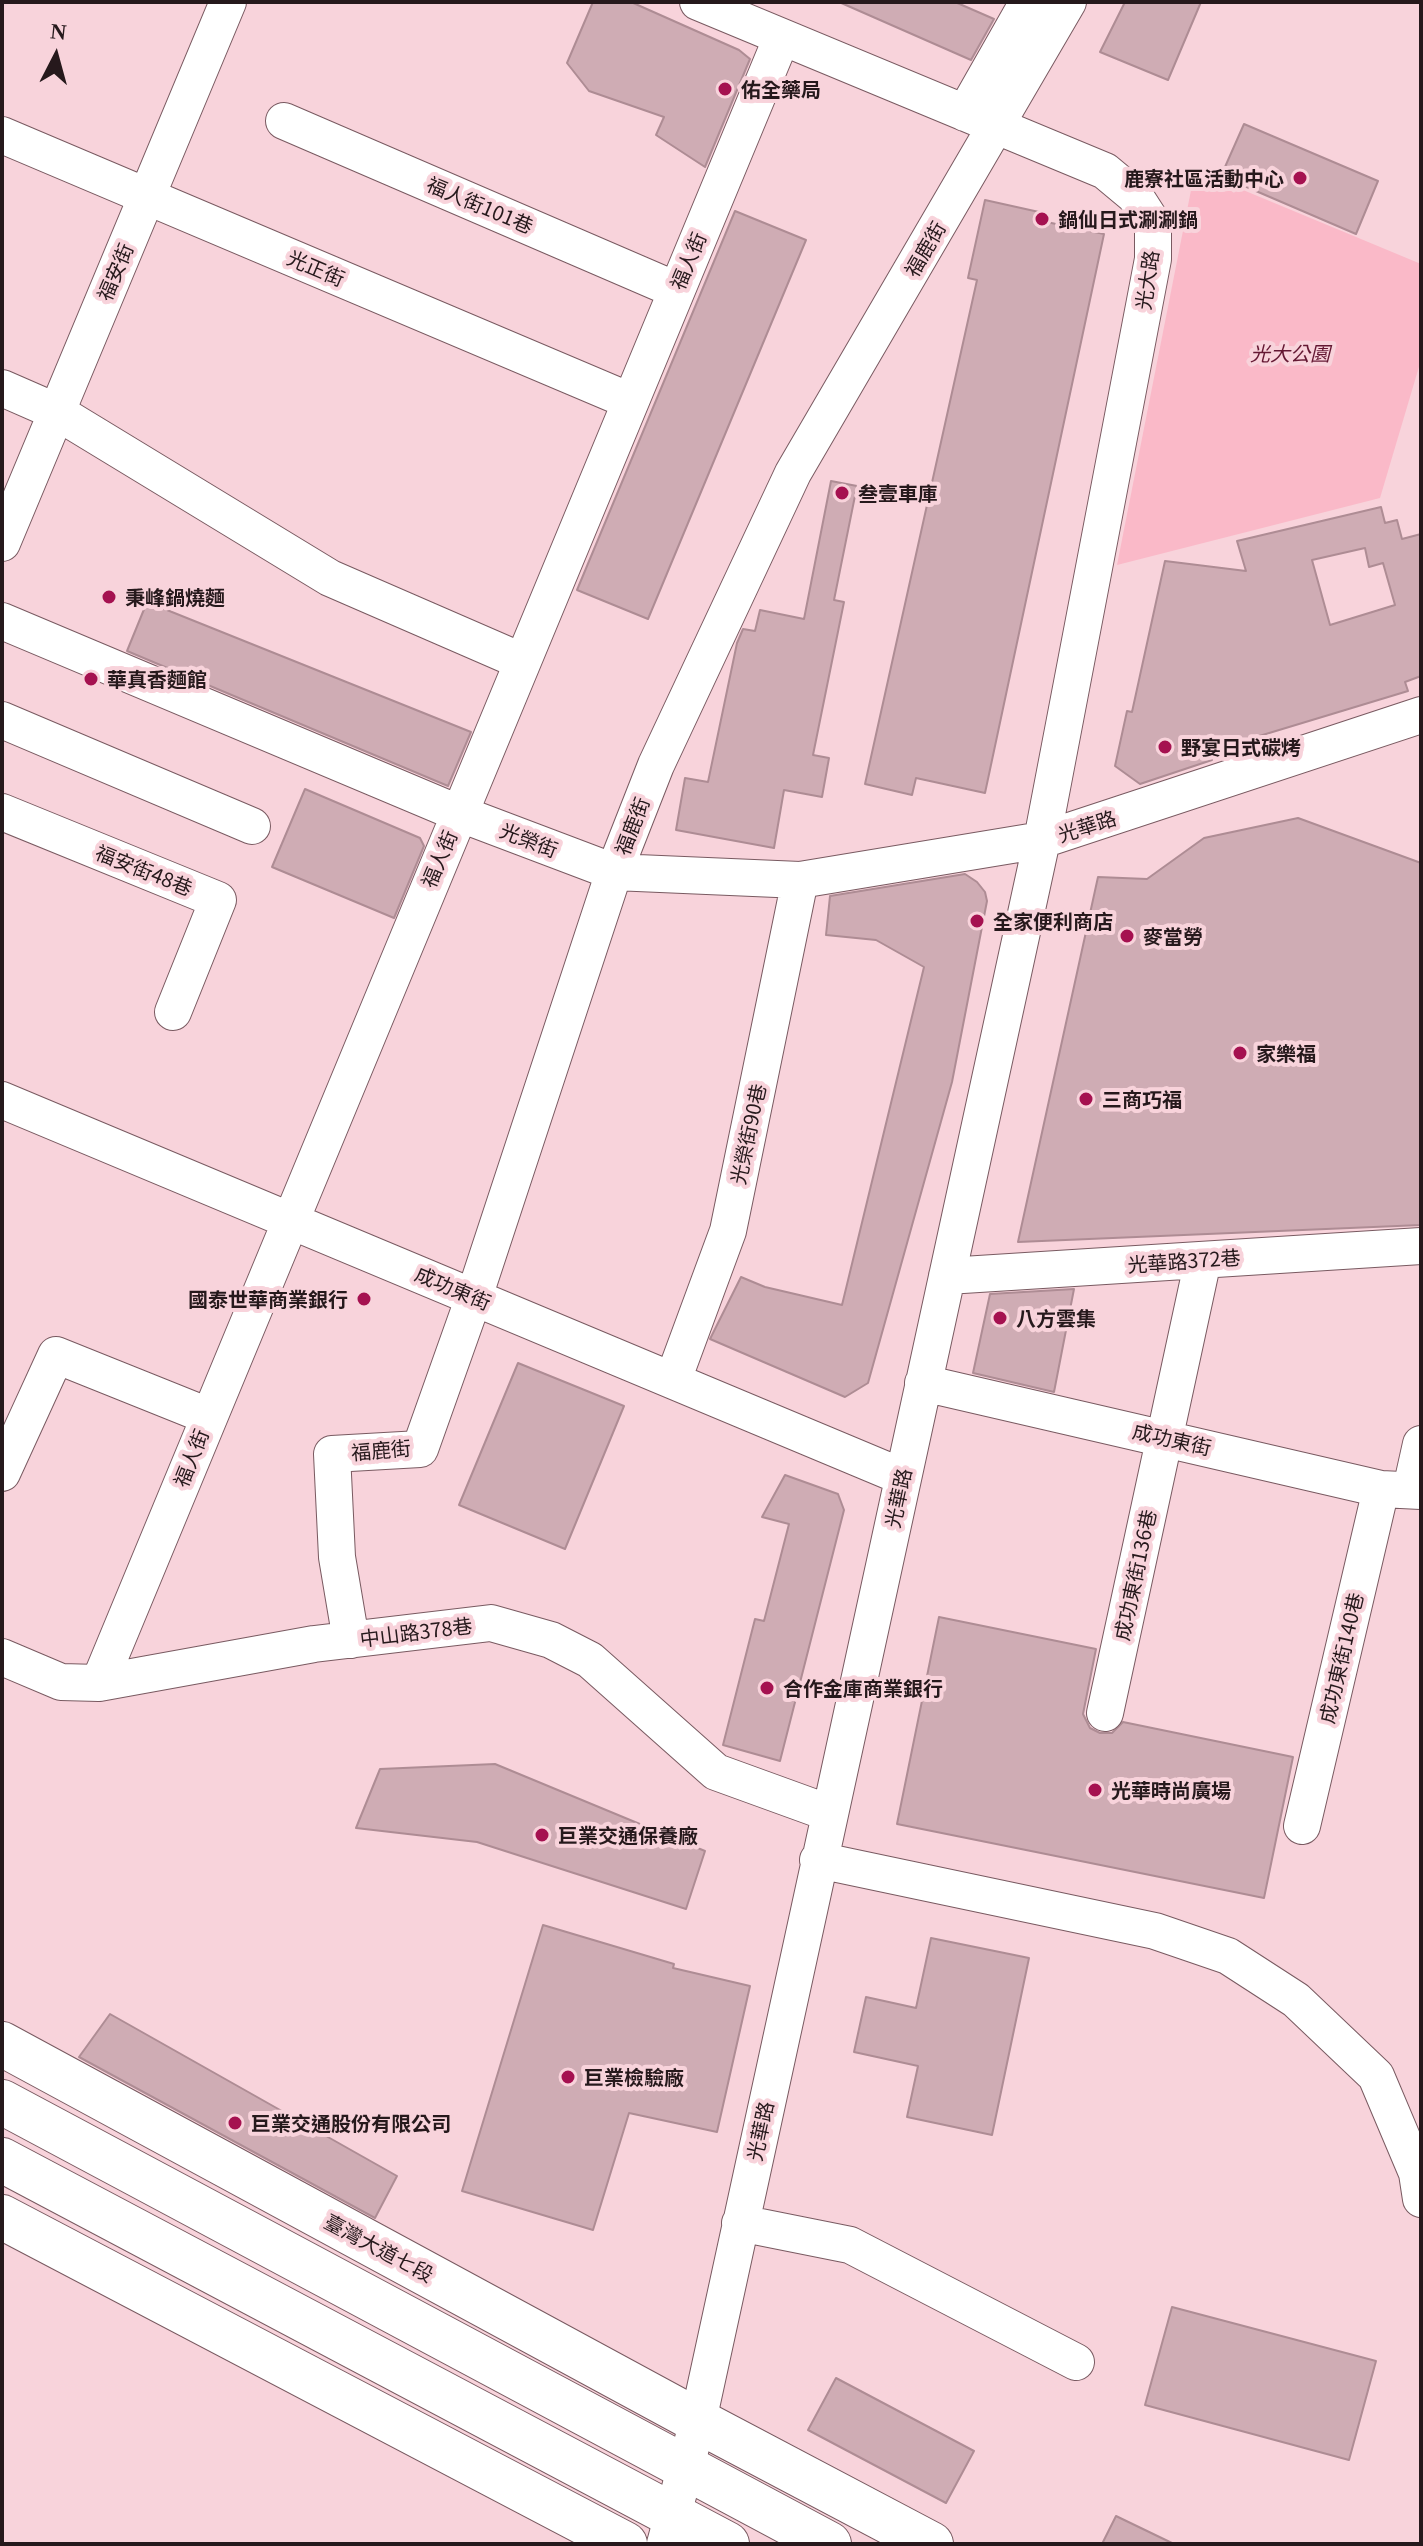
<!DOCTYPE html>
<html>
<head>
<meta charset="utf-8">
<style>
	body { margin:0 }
	#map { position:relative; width:1423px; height:2546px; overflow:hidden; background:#f8d3db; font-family:Georgia,serif }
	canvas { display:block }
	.frame { position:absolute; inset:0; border:4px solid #26191c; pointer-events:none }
	.north { position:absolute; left:16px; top:16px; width:80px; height:80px; -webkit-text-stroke:6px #f8d3db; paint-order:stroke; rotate:6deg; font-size:22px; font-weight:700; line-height:32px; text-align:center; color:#26191c }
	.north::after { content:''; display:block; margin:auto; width:28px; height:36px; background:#26191c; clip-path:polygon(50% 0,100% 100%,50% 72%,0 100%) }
</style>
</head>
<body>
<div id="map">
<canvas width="1423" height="2546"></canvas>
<div class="frame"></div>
<div class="north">N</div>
</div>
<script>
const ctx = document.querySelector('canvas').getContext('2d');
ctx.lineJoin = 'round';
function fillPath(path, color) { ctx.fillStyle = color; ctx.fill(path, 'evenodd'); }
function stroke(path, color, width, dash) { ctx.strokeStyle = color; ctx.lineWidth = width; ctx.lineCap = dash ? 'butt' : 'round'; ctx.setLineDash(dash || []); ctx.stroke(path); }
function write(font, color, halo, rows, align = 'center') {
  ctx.font = font + ' Georgia,"Noto Sans TC",serif'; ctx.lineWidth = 8; ctx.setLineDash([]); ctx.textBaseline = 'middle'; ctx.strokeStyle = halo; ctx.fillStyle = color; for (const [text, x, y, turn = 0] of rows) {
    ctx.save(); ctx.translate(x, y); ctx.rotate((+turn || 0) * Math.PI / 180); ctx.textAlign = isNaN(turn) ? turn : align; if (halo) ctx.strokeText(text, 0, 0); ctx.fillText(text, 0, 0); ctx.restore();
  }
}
const green = new Path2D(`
	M1195 170 1421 264V360L1380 498 1117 565Z`);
const building = new Path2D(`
	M593 2H631L739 50 750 59 705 167 656 135 664 117 589 91 567 63Z
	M839 2H955L994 19 971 60Z
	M1125 2H1201L1168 80 1100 52Z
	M1244 124 1378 181 1356 234 1221 176Z
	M985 200 1039 212 1037 220 1104 234 985 793 916 778 912 795 865 784 977 280 968 278Z
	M735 211 806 240 648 619 577 590Z
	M831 481 857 486 834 600 844 602 813 755 829 758 822 797 784 790 774 848 676 830 685 778 708 782 737 643 743 629 755 631 760 610 804 619Z
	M1381 507 1385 523 1397 520 1402 539 1421 534V676L1405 682 1408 691 1256 737 1259 745 1212 757V760L1140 784 1115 766 1127 711 1132 712 1165 561 1246 571 1237 541ZM1365 548 1369 567 1383 563 1395 605 1330 625 1312 560Z
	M147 602 471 732 448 786 127 651Z
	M305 789 420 838 424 846 394 918 272 867Z
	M1298 818 1421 863V1225L1018 1242 1098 877 1147 879 1204 838Z
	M965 874 977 882 985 892 987 901 952 1082 868 1383 845 1397 710 1339 741 1277 765 1287 842 1305 924 967 876 940 826 935 830 896Z
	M1074 1289 1054 1392 973 1373 990 1294Z
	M518 1363 624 1406 565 1549 459 1505Z
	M785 1475 838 1494 844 1510 780 1761 723 1745 755 1619 764 1621 789 1524 762 1517Z
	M939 1617 1096 1649 1083 1714 1090 1728 1100 1733H1112L1123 1722 1293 1757 1264 1898 897 1824Z
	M495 1764 705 1851 686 1909 477 1842 356 1828 380 1769Z
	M543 1925 674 1964 673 1968 750 1986 717 2132 629 2113 593 2230 462 2191Z
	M931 1938 1029 1958 992 2135 907 2117 918 2066 854 2052 866 1997 916 2008Z
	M110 2014 397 2176 375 2218 79 2057Z
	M1172 2307 1376 2361 1349 2460 1145 2405Z
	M836 2378 974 2451 946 2503 808 2430Z
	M1116 2516 1174 2544H1102Z`);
const minor = new Path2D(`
	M965 113 1028 2
	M284 121 676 290
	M2 135 630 401
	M2 388 57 412 330 578 521 661
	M2 543 228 2
	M2 621 458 813 614 872 800 880 1042 840 1421 715
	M2 720 252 826
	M2 812 218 900 173 1012
	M2 1100 903 1477
	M947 1276 1421 1246
	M673 1380 728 1231 800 880
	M923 1383 1381 1489 1421 1491
	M2 1473 56 1355 208 1416
	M1411 1489 1421 1444
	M351 1640 337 1557 332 1454 420 1449 474 1297 614 872 656 765 793 473 1068 2
	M2 1657 61 1682 99 1683 314 1644 491 1623 551 1640 590 1660 716 1772 829 1813
	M99 1683 782 37
	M1105 1713 1203 1260
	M1302 1826 1381 1489
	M818 1860 1155 1931 1228 1956 1296 2000 1376 2076 1417 2173 1421 2199
	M740 2223 850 2245 1076 2362
	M665 2544 698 2421 1042 840 1153 259V224L1135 196 1105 171 698 2`);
const major = new Path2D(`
	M2 2044 698 2421 931 2544
	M2 2102 829 2544
	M2 2160 727 2544
	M2 2217 625 2544`);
const markers = [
	[725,89,8,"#a51150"],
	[1300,178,8,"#a51150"],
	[1042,219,8,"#a51150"],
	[842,493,8,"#a51150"],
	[109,597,8,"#a51150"],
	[91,679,8,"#a51150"],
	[1165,747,8,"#a51150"],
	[977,921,8,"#a51150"],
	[1127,936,8,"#a51150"],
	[1240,1053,8,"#a51150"],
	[1086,1099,8,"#a51150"],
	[364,1299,8,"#a51150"],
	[1000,1318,8,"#a51150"],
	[767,1688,8,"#a51150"],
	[1095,1790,8,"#a51150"],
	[542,1835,8,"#a51150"],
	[568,2077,8,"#a51150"],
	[235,2123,8,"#a51150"]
];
const poiNames = [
	["佑全藥局",741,89],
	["鹿寮社區活動中心",1284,178,"right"],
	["鍋仙日式涮涮鍋",1058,219],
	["叁壹車庫",858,493],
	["秉峰鍋燒麵",125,597],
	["華真香麵館",107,679],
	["野宴日式碳烤",1181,747],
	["全家便利商店",993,921],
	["麥當勞",1143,936],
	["家樂福",1256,1053],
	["三商巧福",1102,1099],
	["國泰世華商業銀行",348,1299,"right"],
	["八方雲集",1016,1318],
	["合作金庫商業銀行",783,1688],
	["光華時尚廣場",1111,1790],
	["巨業交通保養廠",558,1835],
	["巨業檢驗廠",584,2077],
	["巨業交通股份有限公司",251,2123]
];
const streetNames = [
	["福人街101巷",480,205,23],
	["福鹿街",925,249,-60],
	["福人街",688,261,-67],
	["光正街",316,268,23],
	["福安街",115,272,-67],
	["光大路",1147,280,-82],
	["福鹿街",632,826,-69],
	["光華路",1087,826,-18],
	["光榮街",529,840,21],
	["福人街",439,859,-67],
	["福安街48巷",144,870,22],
	["光榮街90巷",748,1134,-78],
	["光華路372巷",1184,1261,-4],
	["成功東街",453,1288,23],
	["成功東街",1172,1439,13],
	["福鹿街",381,1450,-5],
	["福人街",191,1458,-68],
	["光華路",898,1498,-78],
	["成功東街136巷",1135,1575,-78],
	["中山路378巷",416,1632,-7],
	["成功東街140巷",1341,1658,-77],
	["光華路",760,2131,-78],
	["臺灣大道七段",379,2248,28]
];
const parkNames = [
	["光大公園",1290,353]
];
fillPath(green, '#fab9c8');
fillPath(building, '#cfacb4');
stroke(building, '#ae8c94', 2);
stroke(minor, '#795a61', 38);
stroke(major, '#795a61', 46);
stroke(minor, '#fff', 36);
stroke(major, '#fff', 44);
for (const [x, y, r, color] of markers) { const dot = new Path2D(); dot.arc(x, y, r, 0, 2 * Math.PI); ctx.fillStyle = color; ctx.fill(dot); stroke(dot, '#f8d3db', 3); }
write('bold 20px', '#26191c', '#f8d3db', poiNames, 'left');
write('20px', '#26191c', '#f8d3db', streetNames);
write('italic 20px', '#641833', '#f8d3db', parkNames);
</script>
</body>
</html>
